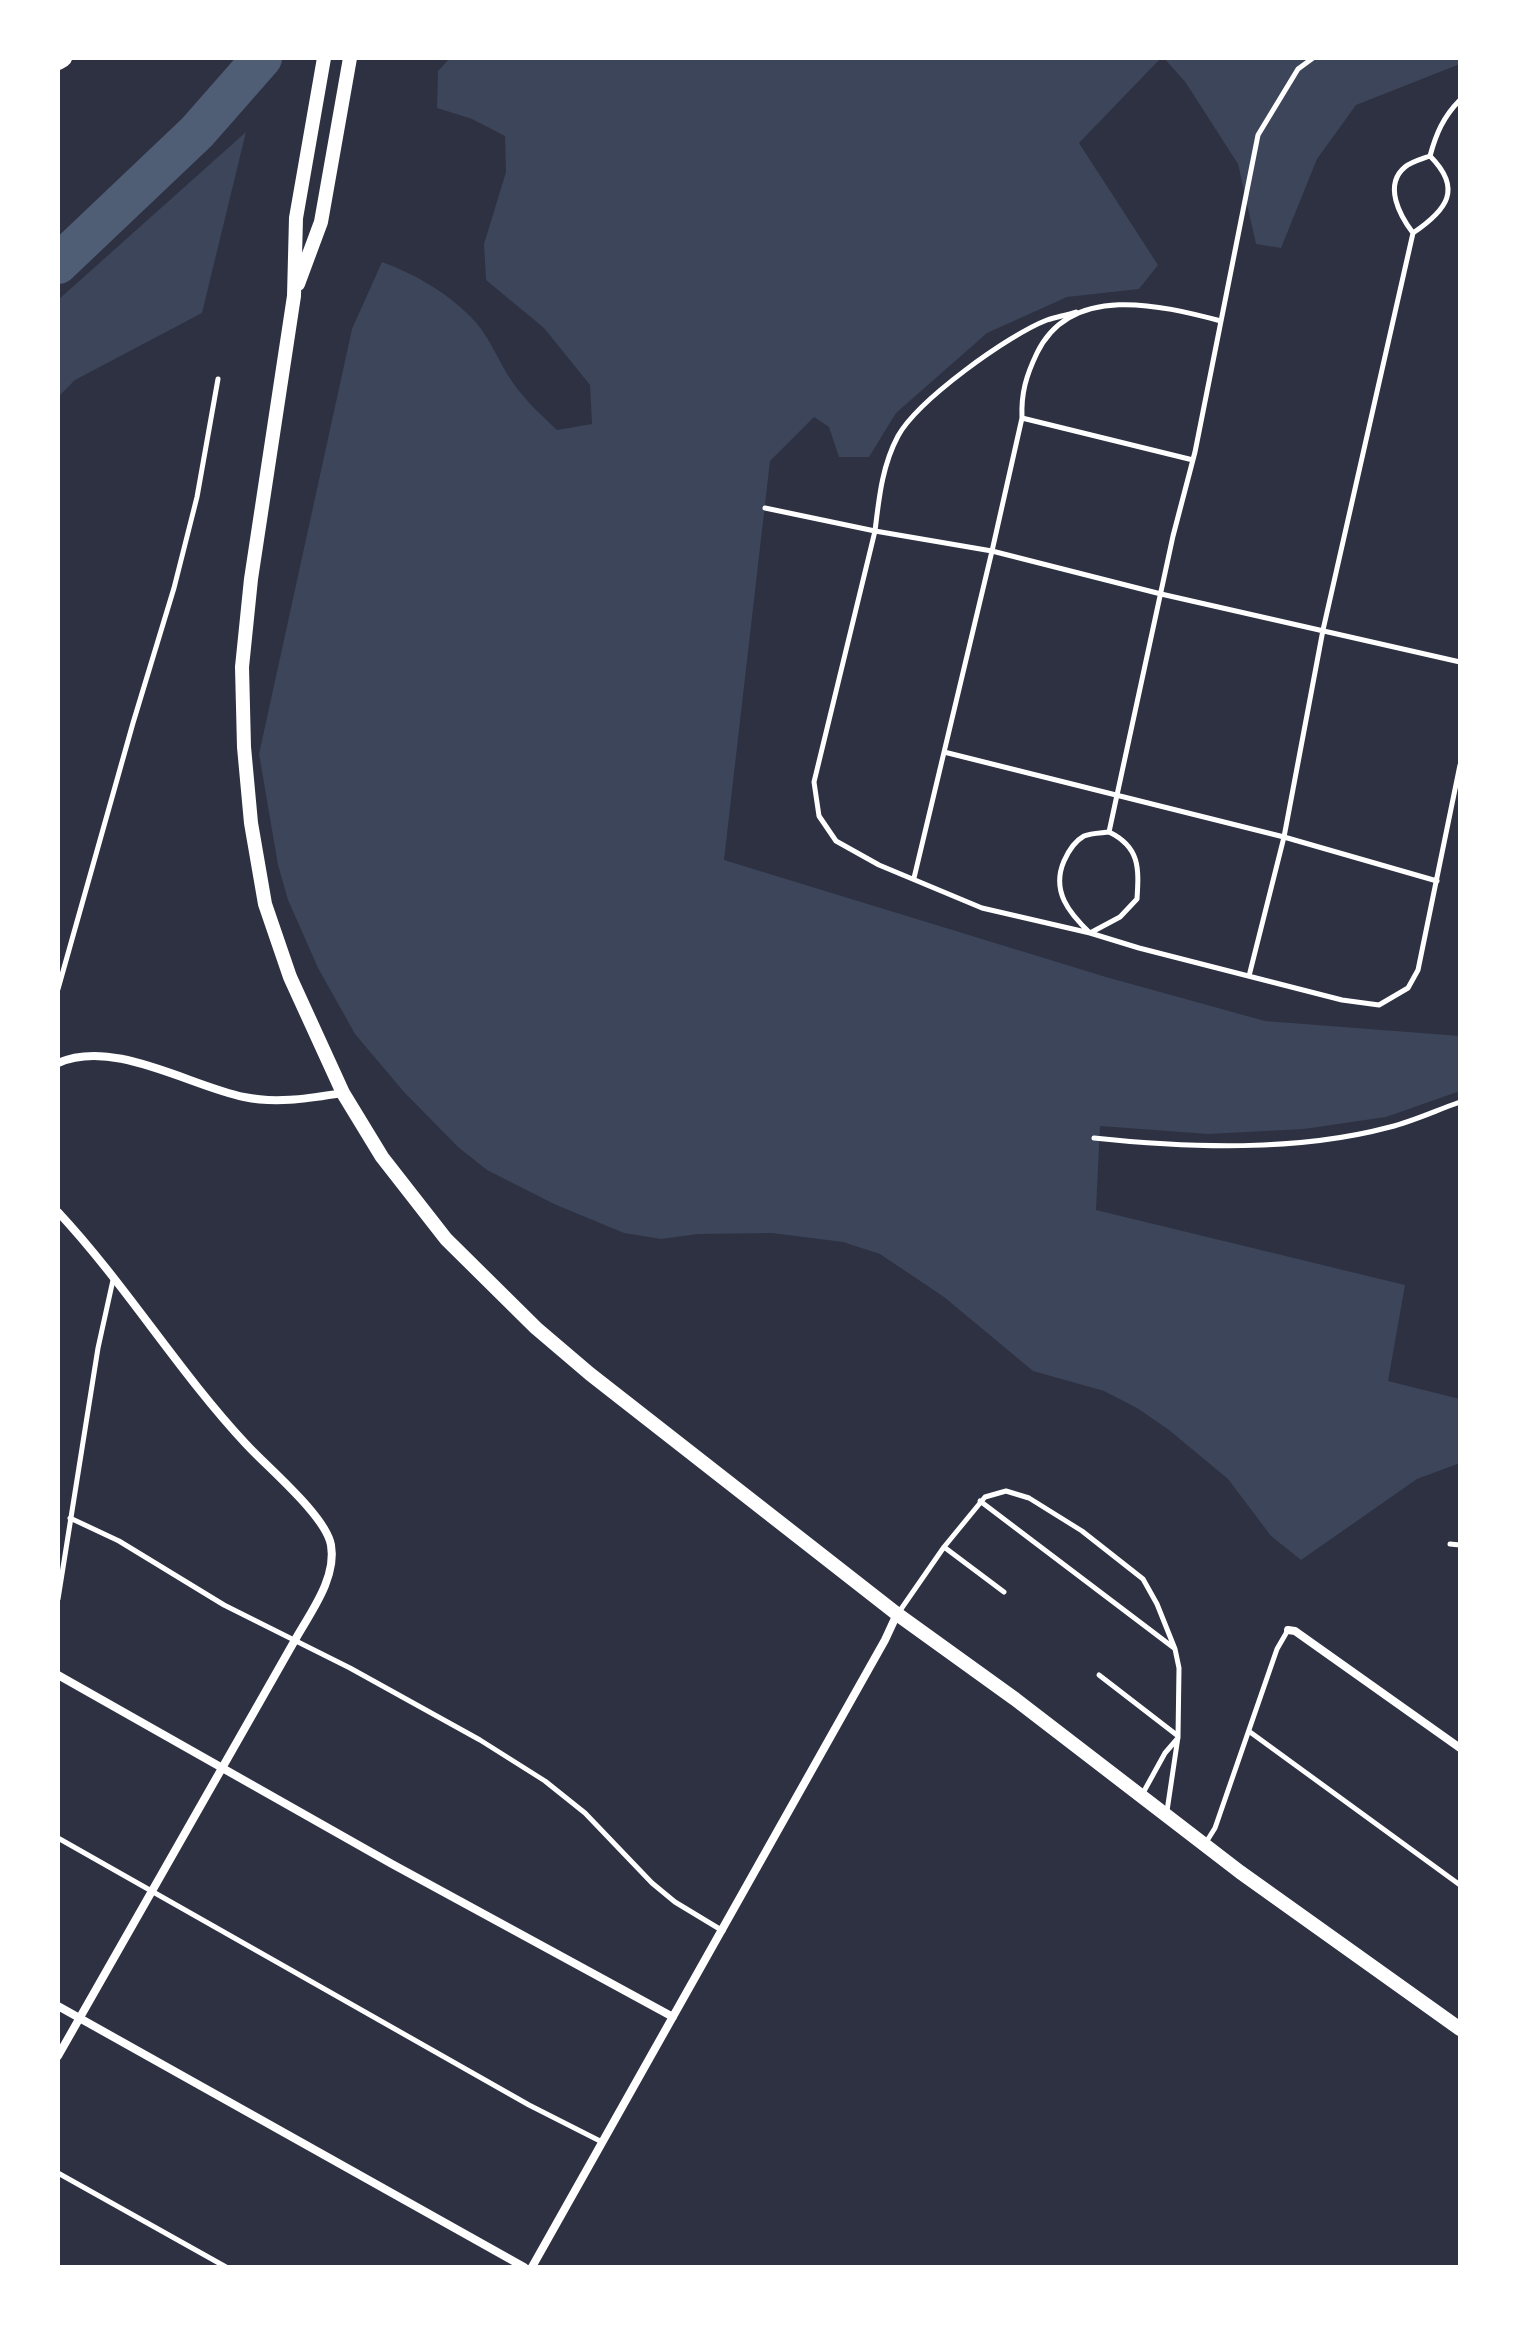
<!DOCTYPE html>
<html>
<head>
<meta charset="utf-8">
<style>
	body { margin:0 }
	#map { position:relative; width:1518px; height:2325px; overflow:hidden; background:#2d3142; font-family:"DM Sans",sans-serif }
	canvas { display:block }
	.frame { position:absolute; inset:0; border:60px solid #fff; pointer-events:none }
</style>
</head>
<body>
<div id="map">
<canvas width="1518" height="2325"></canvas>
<div class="frame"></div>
</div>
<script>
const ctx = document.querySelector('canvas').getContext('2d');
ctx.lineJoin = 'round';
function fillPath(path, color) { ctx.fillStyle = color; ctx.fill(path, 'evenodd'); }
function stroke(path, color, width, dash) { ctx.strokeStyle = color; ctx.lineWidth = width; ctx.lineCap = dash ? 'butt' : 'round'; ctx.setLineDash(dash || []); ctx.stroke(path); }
const green = new Path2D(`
	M450 58H1161L1079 143 1158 265 1139 289 1067 297 987 333 896 413 869 457H839L829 427 814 417 770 461 724 860 1106 977 1265 1021 1460 1036V1091L1386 1117 1304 1129 1208 1134 1100 1126 1096 1210 1405 1285 1388 1381 1460 1399V1463L1417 1479 1301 1560 1271 1536 1228 1479 1169 1430 1137 1408 1104 1391 1033 1371 944 1297 880 1254 843 1242 772 1233 698 1234 661 1239 624 1233 554 1204 487 1170 458 1147 404 1092 355 1034 318 968 288 900 278 865 259 754 352 329 382 262C415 274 446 292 471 317 489 335 497 359 511 380 524 399 540 414 557 430L592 424 590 385 544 328 486 280 484 244 506 172 505 136 472 119 437 108 438 71Z
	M1164 58H1460V64L1356 105 1317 159 1281 248 1256 244 1238 164 1186 83Z
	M246 132 202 313 75 380 58 397V300Z`);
const river = new Path2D(`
	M58 264 197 132 262 58`);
const service = new Path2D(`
	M1413 233C1400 216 1383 185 1405 167 1411 162 1422 159 1430 156
	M1022 418C1021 393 1026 376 1037 353 1071 283 1160 305 1221 321
	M1193 460 1022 418 992 551 1161 594 1460 662
	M765 508 875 531C879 498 882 466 898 436 918 400 1008 335 1047 320 1056 317 1067 315 1076 312
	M944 752 1284 837 1437 881
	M1109 832 1173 536 1195 452 1258 135 1298 69 1313 58
	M1109 832C1140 847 1139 868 1137 899L1120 917 1090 933C1069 913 1051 891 1064 861 1068 852 1075 841 1084 836 1091 833 1102 833 1109 832Z
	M914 878 992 551 875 531 814 782 819 816 836 841 879 865 982 908 1090 933 1139 948 1342 1000 1379 1005 1408 988 1418 970 1460 765
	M1249 976 1284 837 1323 630 1413 233C1447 210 1463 189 1430 156 1436 134 1443 117 1460 100
	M58 989 133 723 174 588 197 497 218 379
	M1094 1138C1189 1148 1297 1152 1390 1127 1414 1121 1437 1110 1460 1102
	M980 1501 1174 1648
	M70 1518 119 1541 224 1605 350 1668 480 1740 545 1781 585 1813 652 1883 675 1902 723 1931
	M1450 1544 1460 1545
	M944 1547 1004 1592
	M58 1599 98 1348 113 1280
	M899 1612 944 1547 985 1497 1006 1491 1029 1498 1082 1531 1143 1579 1157 1604 1175 1649 1179 1668 1178 1737 1167 1811
	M1099 1675 1178 1736
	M1250 1732 1460 1885
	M1143 1793 1165 1753 1178 1738
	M58 1838 529 2105 602 2142
	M1205 1844 1215 1828 1277 1649 1288 1630
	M58 2173 226 2267`);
const minor = new Path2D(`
	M58 1063C113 1038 190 1086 244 1097 277 1104 310 1098 343 1093
	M58 1212C126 1285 178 1371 246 1444 267 1467 326 1516 331 1545 337 1578 310 1613 295 1640L58 2056
	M1288 1630 1295 1631 1460 1748
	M58 1675 392 1864 673 2017
	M58 2006 524 2267
	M532 2267 885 1640 897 1614`);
const secondary = new Path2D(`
	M324 58 296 218 294 296 251 579 242 667 244 747 251 823 265 904 290 977 343 1093 382 1157 446 1239 536 1328 590 1374 897 1614 1015 1699 1240 1872 1460 2029
	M298 284 321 222 350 58`);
const motorway = new Path2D(`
	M58 61 63 58`);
fillPath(green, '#3c4559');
stroke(river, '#4f5d75', 40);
stroke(service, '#fff', 5);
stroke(minor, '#fff', 8);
stroke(secondary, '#fff', 14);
stroke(motorway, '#fff', 18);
</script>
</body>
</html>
